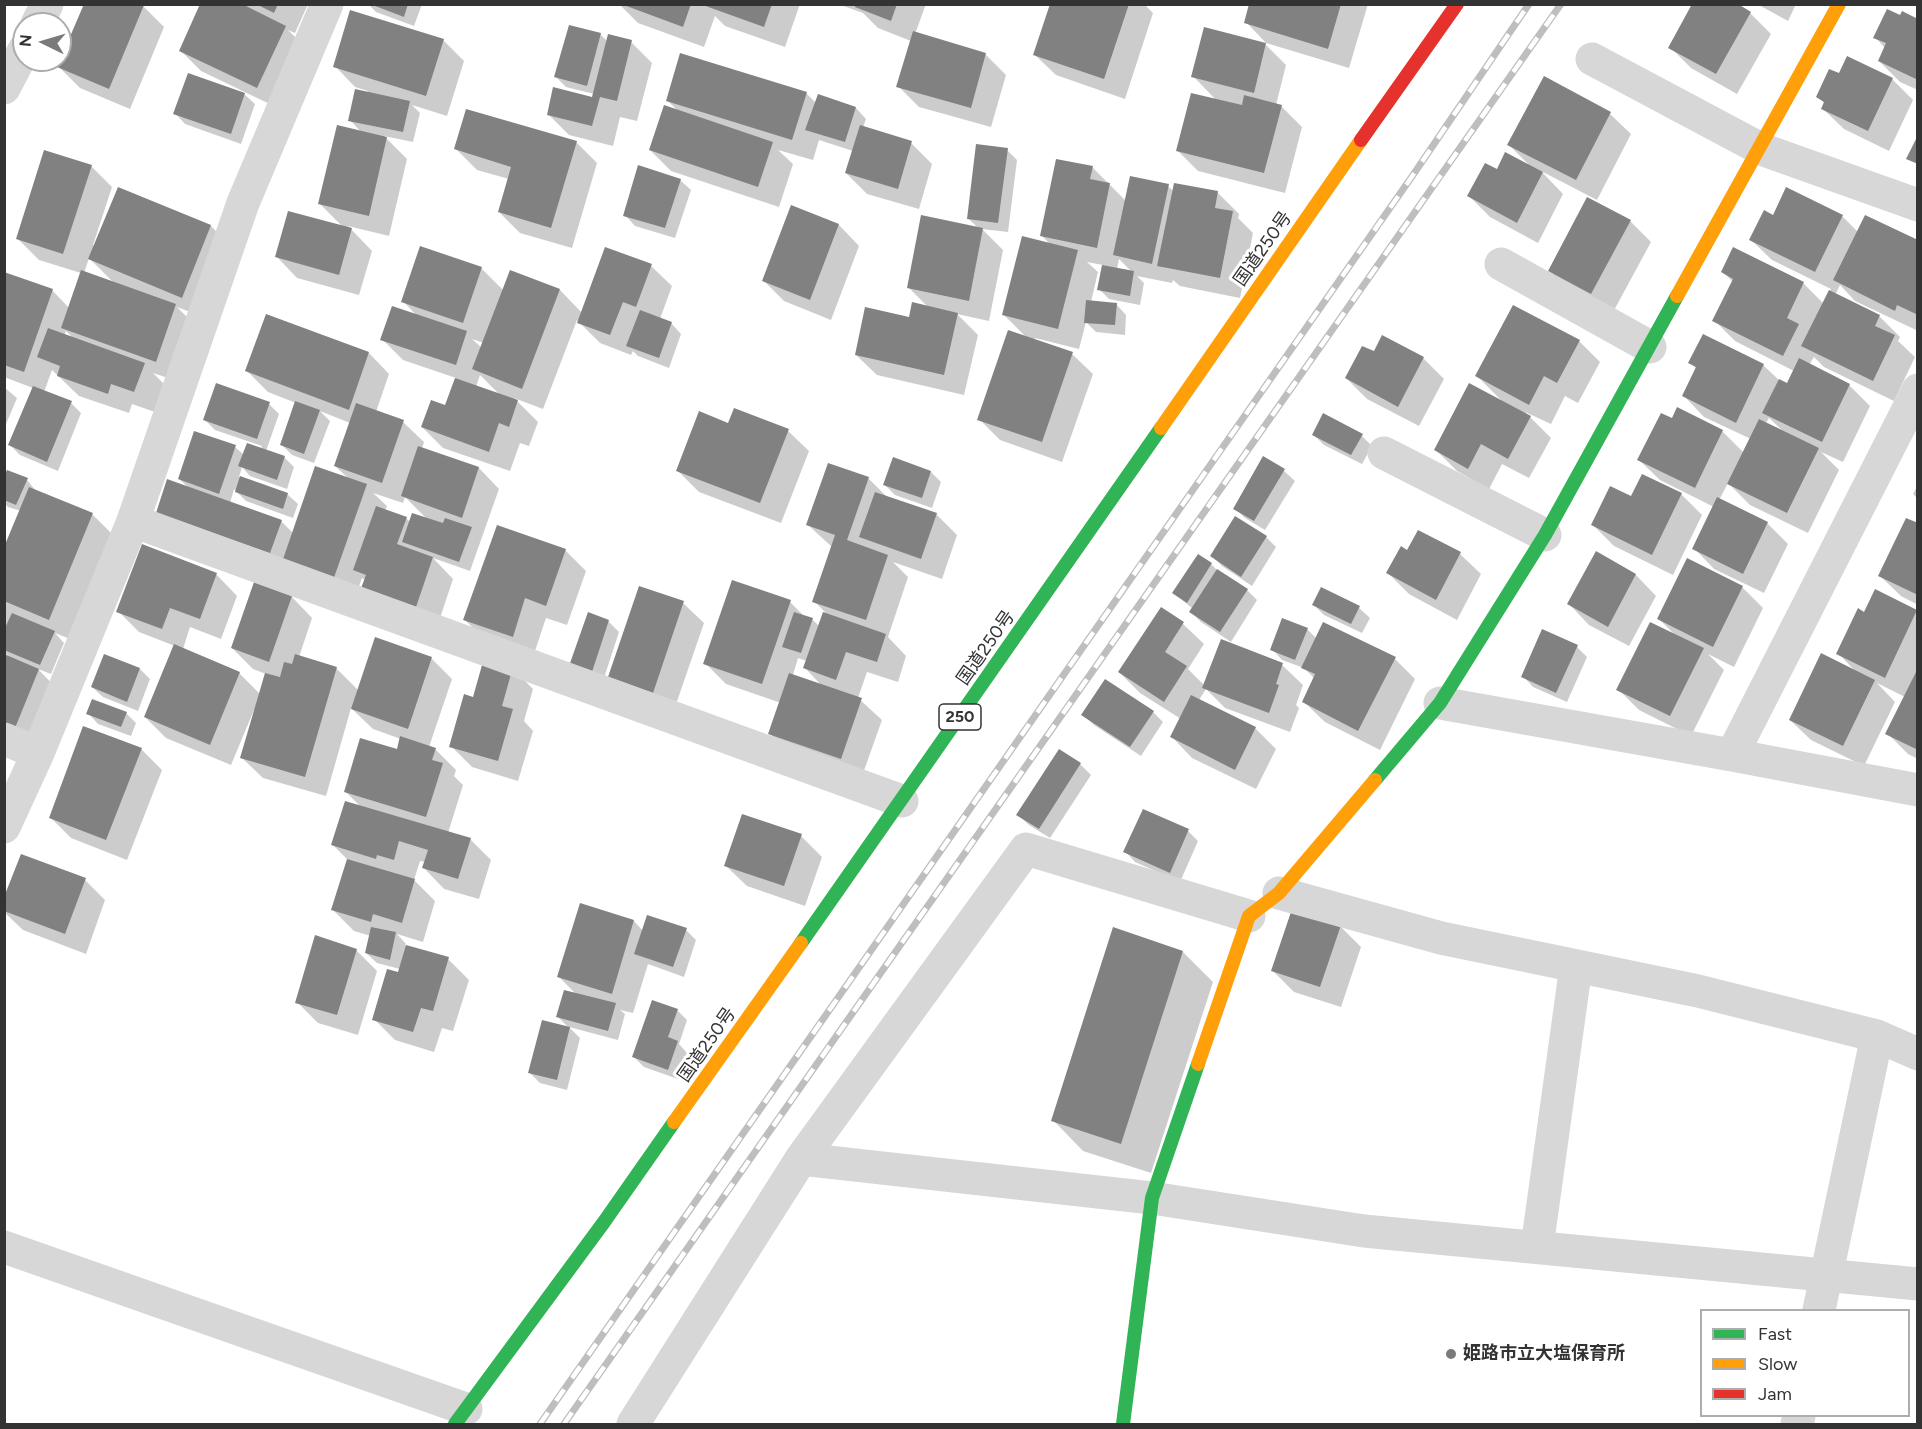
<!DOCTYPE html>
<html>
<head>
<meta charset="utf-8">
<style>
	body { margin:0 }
	#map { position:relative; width:1922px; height:1429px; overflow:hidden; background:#fff; font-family:Figtree,sans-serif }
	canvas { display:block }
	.frame { position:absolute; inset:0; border:6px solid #333; pointer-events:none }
	.legend { position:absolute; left:1700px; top:1309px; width:210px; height:108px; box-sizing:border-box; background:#fff; border:2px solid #adadad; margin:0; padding:8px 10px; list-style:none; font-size:18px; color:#333 }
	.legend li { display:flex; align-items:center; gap:12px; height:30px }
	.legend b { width:30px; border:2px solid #adadad }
	.north { position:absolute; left:12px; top:12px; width:60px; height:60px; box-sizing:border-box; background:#fff; border:2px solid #adadad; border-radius:50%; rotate:275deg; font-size:16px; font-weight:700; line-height:24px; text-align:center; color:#333 }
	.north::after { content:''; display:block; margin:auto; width:21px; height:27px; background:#7a7a7a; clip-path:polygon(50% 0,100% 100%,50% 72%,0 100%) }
</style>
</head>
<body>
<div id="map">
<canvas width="1922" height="1429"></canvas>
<div class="frame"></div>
<ul class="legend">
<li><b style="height:8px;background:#30b455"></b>Fast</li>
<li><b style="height:8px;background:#ff9f0a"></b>Slow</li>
<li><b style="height:8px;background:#e5322d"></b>Jam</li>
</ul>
<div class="north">N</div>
</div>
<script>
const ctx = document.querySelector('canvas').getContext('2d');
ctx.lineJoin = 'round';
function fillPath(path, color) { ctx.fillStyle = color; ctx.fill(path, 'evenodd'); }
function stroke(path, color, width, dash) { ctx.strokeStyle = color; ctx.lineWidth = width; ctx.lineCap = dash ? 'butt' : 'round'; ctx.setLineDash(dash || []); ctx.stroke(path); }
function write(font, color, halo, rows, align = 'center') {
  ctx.font = font + ' Figtree,"Noto Sans JP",sans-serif'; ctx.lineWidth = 6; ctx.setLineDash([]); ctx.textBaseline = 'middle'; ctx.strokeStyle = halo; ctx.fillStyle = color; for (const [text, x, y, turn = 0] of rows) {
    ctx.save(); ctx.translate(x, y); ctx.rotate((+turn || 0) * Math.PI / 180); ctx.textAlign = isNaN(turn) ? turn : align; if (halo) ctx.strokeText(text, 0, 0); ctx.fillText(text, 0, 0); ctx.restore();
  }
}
const shadow = new Path2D(`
	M85 4H138L143 6 164 27 130 109 80 88 59 67Z
	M202 4H308L295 33 288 30 306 48 278 108 201 71 180 50Z
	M368 4H422L414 26 376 12Z
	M619 4H800L785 47 725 26 715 16 704 47 638 23Z
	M838 4H926L915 34 985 54 1006 75 991 127 919 107 898 86 911 41 878 28 863 13Z
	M1052 4H1144L1153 13 1125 99 1056 75 1035 55Z
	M1251 4H1368L1349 68 1266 43 1246 22Z
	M1757 4H1796L1788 21Z
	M1750 13 1771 34 1737 94 1691 68 1670 47Z
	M1918 21V90L1900 82 1879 61 1885 48 1875 37Z
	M600 34 607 41 631 42 652 63 637 121 620 117 613 146 569 135 548 114 593 99 594 94 566 87 556 77Z
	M443 40 464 61 447 116 412 105 420 113 413 142 384 136 407 159 389 236 348 226 372 251 359 295 297 278 277 257 344 228 320 204 361 132 350 120 368 91 355 87 335 66Z
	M1265 44 1286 65 1276 105 1281 106 1302 127 1285 193 1198 171 1177 150 1217 101 1193 76Z
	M1839 75 1892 79 1913 100 1889 151 1844 129 1823 109 1825 104 1818 96Z
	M1545 78 1610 114 1631 134 1597 200 1541 171 1563 194 1538 243 1490 217 1469 196 1498 171 1531 167 1509 145Z
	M242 92 255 104 241 144 185 124 175 113Z
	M806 93 816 103 856 108 866 119 863 128 911 143 932 164 919 209 867 194 846 173 853 151 819 140 813 160 778 150 793 164 779 207 671 171 650 150 679 112 668 101Z
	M576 142 597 163 572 248 520 233 499 212 509 179 477 170 456 149Z
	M1007 150 1017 160 1008 232 982 229 1003 250 989 321 957 314 978 335 964 395 877 375 856 355 928 307 908 287 978 228 968 218Z
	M91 166 112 187 93 245 95 246 119 189 211 226 231 247 203 317 177 307 196 326 177 381 153 373 165 385 155 412 132 404 129 413 79 396 52 370 44 392 71 403 81 413 58 471 20 455 10 445 33 388 4 377V273L52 290 69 308 81 273 39 260 18 239ZM89 258 115 284 84 273ZM66 331 74 339 64 336Z
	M1092 167 1126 201 1168 186 1173 191 1175 184 1218 193 1239 214 1238 218 1253 233 1240 298 1180 286 1173 280 1172 283 1137 276 1144 283 1140 305 1109 299 1099 289 1103 265 1087 262 1098 272 1091 302 1116 304 1126 315 1125 335 1096 332 1086 322 1079 349 1035 338 1034 340 1072 354 1093 374 1062 462 1000 440 979 419 1027 338 1004 315 1051 245 1041 235ZM1119 259 1132 272 1117 269Z
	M680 180 691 190 675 238 635 226 625 215Z
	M1787 189 1843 217 1858 232 1918 242V326L1916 330 1855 301 1840 285 1835 295 1879 316 1900 337 1898 341 1915 357 1894 401 1824 367 1814 357 1809 365 1849 385 1870 406 1843 462 1821 452 1839 470 1808 533 1750 505 1728 483 1719 500 1767 523 1788 544 1764 593 1714 569 1694 548 1714 507 1660 480 1639 460 1672 420 1722 431 1744 453 1751 439 1704 417 1684 396 1697 369 1690 363 1763 365 1780 381 1787 385 1794 371 1735 341 1714 320 1733 282 1723 272 1734 249 1804 284 1824 304 1831 289 1772 260 1751 240 1774 217ZM1769 418 1782 430 1766 423Z
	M791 207 839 225 859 246 831 320 784 301 763 280Z
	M1630 221 1651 242 1612 314 1570 291 1550 271Z
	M651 266 672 286 660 319 671 323 681 334 669 368 638 356 633 351 631 355 600 343 577 320 543 409 514 398 538 422 529 446 520 443 510 471 443 448 422 427 446 407 456 378 403 360 382 339 418 317 403 301 481 268 504 291 511 272 560 290 582 313ZM472 339 484 343 482 348ZM480 375 499 394 476 387Z
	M1383 337 1423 358 1444 379 1419 426 1367 399 1346 378 1375 353Z
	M1579 341 1600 362 1578 403 1565 396 1551 424 1525 412 1551 438 1529 478 1502 464 1489 489 1457 471 1436 450 1502 401 1477 376Z
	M369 353 389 374 376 412 403 422 424 442 422 449 479 468 499 489 470 571 433 558 453 579 436 630 362 578 352 606 178 533 189 488 179 479 235 447 244 455 261 449 262 446 215 430 204 419 269 404 279 414 266 451 284 457 294 467 287 489 250 476 242 467 239 477 287 494 298 504 293 518 246 501 234 489 230 503 281 521 294 534 349 479 335 466 350 423 320 411 330 421 314 463 292 455 282 445 296 403 268 392 247 371ZM373 493 403 503 405 497 428 520 410 522 406 518 385 511 387 506Z
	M4 387 17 398 4 429Z
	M735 410 788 431 809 451 781 523 699 492 678 471 728 425Z
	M1314 435 1362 436 1372 446 1362 464 1324 445Z
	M1264 459 1284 471 1295 481 1265 530 1245 518 1235 508Z
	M931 472 941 482 932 508 895 495 885 485Z
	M4 474 27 480 36 491 93 515 113 535 70 639 55 633 64 643 51 674 38 669 59 691 34 752 4 740 11 659 4 652V551L21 511 8 507 4 503Z
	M868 478 887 497 936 514 957 535 942 579 893 562 908 577 888 637 906 656 898 682 867 672 858 698 882 720 861 779 791 755 770 734 781 703 726 684 705 663 790 602 805 617 812 619 819 626 825 612 814 601 832 547 808 525ZM798 658 807 661 805 668 822 686 793 675Z
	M1918 485V499L1913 494Z
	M1681 494 1702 515 1673 575 1614 546 1593 525 1632 498Z
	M1918 525V605L1901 596 1880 576Z
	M1419 532 1460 554 1481 574 1457 620 1409 594 1388 573 1408 552Z
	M1266 537 1276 547 1252 586 1222 566 1212 556Z
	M143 546 217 575 237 596 221 639 190 627 183 649 239 673 260 694 266 674 253 669 232 648 255 584 292 597 312 618 299 657 336 668 358 690 431 658 452 679 429 747 435 749 456 770 454 776 463 785 448 833 470 839 491 860 479 899 444 889 424 868 425 862 420 861 414 880 435 901 423 942 397 934 406 944 405 946 448 959 469 980 453 1031 442 1028 434 1052 395 1040 374 1019 400 969 377 963 366 953 371 936 354 931 333 910 348 860 333 845 361 807 346 792 398 751 401 739 373 729 351 708 326 796 263 778 242 758 256 711 254 710 231 765 166 738 145 717 175 646 139 632 118 611Z
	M565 550 586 571 567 625 546 618 533 657 486 641 465 620Z
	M1597 553 1636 575 1656 596 1629 646 1589 625 1569 604Z
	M1211 564 1220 573 1247 590 1257 600 1231 642 1201 622 1191 612 1193 609 1174 593Z
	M1742 587 1763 608 1734 667 1708 654 1724 670 1691 736 1639 710 1618 689 1675 635 1659 619Z
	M1322 589 1359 608 1370 618 1362 633 1324 615 1314 605Z
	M1876 591 1918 612V759L1908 754 1887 733 1905 697 1877 683 1895 702 1864 766 1811 740 1790 720 1855 671 1838 653 1865 614Z
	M683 603 704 623 673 713 630 698Z
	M1161 609 1183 624 1204 644 1188 669 1205 686 1282 665 1303 685 1296 705 1299 708 1290 732 1225 708 1206 689 1199 700 1255 728 1276 749 1256 789 1192 758 1172 737 1181 719 1140 693 1119 672Z
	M608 621 619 632 602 684 581 676Z
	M1307 629 1317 639 1395 659 1415 679 1380 750 1325 722 1304 702 1315 679 1304 668 1282 660 1272 649Z
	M1577 647 1587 657 1567 702 1533 687 1523 676Z
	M512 668 533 689 524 721 533 731 518 781 472 767 451 746 474 699Z
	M140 669 150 679 138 711 103 697 92 687Z
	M1153 712 1163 722 1141 756 1094 725 1083 715Z
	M88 713H126L136 723 131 736 98 724Z
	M141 749 162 770 127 860 71 838 50 817Z
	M1059 751 1080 764 1091 775 1050 838 1029 825 1018 815Z
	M1188 831 1198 841 1180 882 1135 862 1125 851Z
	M801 836 822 857 805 906 747 886 726 866Z
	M85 880 105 900 86 954 23 930 4 912V902Z
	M634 921 643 931 686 930 696 940 684 977 648 964 633 1013 620 1010 625 1014 618 1040 569 1027 580 1038 567 1090 540 1083 530 1073 569 1028 558 1017 577 995 559 977Z
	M1340 926 1361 947 1341 1007 1294 992 1273 971Z
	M356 950 377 971 358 1035 318 1023 297 1002Z
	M1183 952 1213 982 1151 1173 1083 1151 1053 1120Z
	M677 1010 687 1020 679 1044 687 1053 678 1079 644 1067 634 1057Z`);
const building = new Path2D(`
	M84 4 144 5 109 89 57 67Z
	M200 4H242L286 26 257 88 179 51Z
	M256 4H278L274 13Z
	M370 4H408L404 17Z
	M621 4H691L683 27Z
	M700 4H772L764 27Z
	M856 4H897L891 21 855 7Z
	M1050 4H1129L1104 79 1033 55Z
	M1249 4H1341L1328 49 1244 23Z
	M1692 4H1738L1751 12 1716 74 1668 48Z
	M1887 9 1900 15 1902 11 1918 19V80L1878 61 1886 43 1873 38Z
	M350 10 444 39 426 96 333 67Z
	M569 25 601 33 587 86 554 77Z
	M1204 27 1266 43 1254 93 1191 77Z
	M913 31 986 53 971 108 896 87Z
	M608 34 632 40 617 101 600 97 592 126 547 115 553 87 592 97Z
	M680 53 807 92 792 140 666 101Z
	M1847 56 1893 78 1868 131 1821 109 1824 102 1816 97 1829 69 1839 73Z
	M188 73 245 93 231 134 173 114Z
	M1544 76 1611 112 1576 180 1507 145Z
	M355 89 410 101 403 132 348 121Z
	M1191 93 1242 105 1244 95 1282 105 1264 173 1176 151Z
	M818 94 856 107 845 142 805 130Z
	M664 105 773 142 758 187 649 150Z
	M466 109 577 141 551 228 498 212 511 167 454 149Z
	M337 125 387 137 369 216 318 204Z
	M860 125 912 141 898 189 845 173Z
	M1918 135V164L1906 159Z
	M976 144 1008 148 998 223 967 219Z
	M44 150 92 165 63 254 16 239Z
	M1505 152 1543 172 1517 223 1467 196 1485 163 1497 169Z
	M1056 159 1093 166 1090 179 1110 183 1097 248 1040 236Z
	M638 165 681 179 665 228 623 216Z
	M1130 176 1169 184 1152 264 1113 255Z
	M1174 183 1218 191 1215 208 1233 211 1220 278 1157 266Z
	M118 187 211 225 182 298 88 259Z
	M1786 187 1843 215 1815 272 1749 240 1764 210 1773 215Z
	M1587 197 1631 220 1591 294 1548 271Z
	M791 205 839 224 810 300 762 281Z
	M288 211 352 228 339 275 275 257Z
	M921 215 983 228 969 301 907 288Z
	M1865 215 1918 240V315L1897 305 1895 311 1833 280Z
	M1022 236 1078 250 1058 329 1002 315Z
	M420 246 482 267 463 323 401 302Z
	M605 247 652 264 636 307 623 302 610 335 577 323Z
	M1733 247 1804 282 1787 318 1799 324 1783 356 1712 321 1733 279 1721 272Z
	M1102 265 1134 271 1130 296 1097 290Z
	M81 270 176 304 156 362 61 328Z
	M510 270 560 289 522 389 472 369Z
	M4 272 53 289 24 372 4 365Z
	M1829 290 1880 315 1875 326 1895 335 1873 381 1801 346Z
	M1086 300 1117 303 1115 325 1084 323Z
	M912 302 958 313 944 375 855 355 865 307 909 317Z
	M1513 305 1580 340 1557 383 1544 376 1529 405 1475 376Z
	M392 306 467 331 456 365 380 340Z
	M640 310 672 322 659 358 626 346Z
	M266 314 369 352 349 410 245 371Z
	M48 328 145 363 134 392 111 384 108 394 57 376 60 366 37 357Z
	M1008 330 1073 352 1042 442 977 420Z
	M1703 334 1764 364 1736 423 1682 396 1696 367 1688 363Z
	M1382 335 1424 357 1398 407 1345 378 1362 346 1374 351Z
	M1799 358 1850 384 1822 442 1762 413 1779 379 1787 383Z
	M455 378 518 400 509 427 499 423 489 452 421 427 431 400 445 405Z
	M216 383 270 402 257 439 203 420Z
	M1469 383 1531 416 1508 459 1481 444 1468 469 1434 450Z
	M33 386 72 401 47 462 8 445Z
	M295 401 320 410 304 454 280 445Z
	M356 403 404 420 382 483 334 466Z
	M1677 407 1723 430 1695 488 1637 460 1661 413 1672 418Z
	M734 408 789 429 760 503 676 471 699 411 728 423Z
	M1323 413 1363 434 1351 455 1312 435Z
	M1759 419 1819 448 1787 513 1727 484Z
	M194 431 236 445 219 494 178 479Z
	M247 443 285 456 277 480 238 466Z
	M418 446 479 467 462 518 401 496Z
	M1263 456 1285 469 1254 521 1233 509Z
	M893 457 931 471 922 498 883 485Z
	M828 463 869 477 847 540 888 555 866 620 812 602 835 535 806 525Z
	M315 466 367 484 331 586 280 568Z
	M7 470 28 478 16 505 4 500V476Z
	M1642 474 1682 493 1652 555 1591 525 1610 486 1631 496Z
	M240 476 288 493 283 509 235 492Z
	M167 479 282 520 270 553 156 513Z
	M29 487 93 513 49 620 4 601V547Z
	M875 492 937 513 921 559 859 537Z
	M1717 497 1768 522 1743 574 1692 549Z
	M376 506 407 517 397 544 433 557 415 610 360 591 366 575 353 570Z
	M412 513 443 523 445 518 472 527 459 562 402 542Z
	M1235 516 1267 536 1241 577 1210 556Z
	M1906 518 1918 523V595L1878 576Z
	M497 525 566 549 546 606 525 598 513 637 463 620Z
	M1418 530 1461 552 1436 600 1386 573 1401 546 1407 550Z
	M142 544 217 573 200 619 170 608 162 629 116 612Z
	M1596 551 1636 574 1608 627 1567 604Z
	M1198 554 1212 563 1187 603 1172 593Z
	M1687 558 1743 586 1713 647 1657 619Z
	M1217 569 1248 589 1220 632 1189 612Z
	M732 580 791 600 762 684 703 664Z
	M254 582 292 596 269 662 231 648Z
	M639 586 684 601 653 693 608 677Z
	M1321 587 1360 606 1351 624 1312 605Z
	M1875 589 1917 610 1885 678 1836 654 1858 608 1864 612Z
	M1161 607 1184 622 1165 652 1187 666 1164 702 1118 672Z
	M588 612 609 620 591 675 569 666Z
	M794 612 813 618 801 653 782 647Z
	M823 612 886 634 877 662 846 652 836 680 803 668Z
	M12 613 55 631 40 665 4 650V630Z
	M1282 618 1308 628 1295 660 1270 650Z
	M1323 622 1396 657 1358 731 1302 702 1315 674 1301 668Z
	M1650 622 1704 648 1670 716 1616 690Z
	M1542 629 1578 645 1556 693 1521 677Z
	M375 637 432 657 408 729 351 709Z
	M1221 639 1283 663 1276 684 1279 685 1269 713 1202 688Z
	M174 644 240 672 210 745 144 717Z
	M1821 653 1875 680 1843 746 1789 720Z
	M4 654 39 669 13 733 4 729Z
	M104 654 140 668 127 702 91 687Z
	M295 654 337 667 305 777 240 758 265 673 280 677 284 662 292 664Z
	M484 658 513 667 502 706 513 709 498 761 449 747 464 694 473 697Z
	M1918 668V750L1885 734Z
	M789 673 862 698 841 759 768 734Z
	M1105 679 1154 711 1130 747 1081 715Z
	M1191 695 1256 727 1235 770 1170 737Z
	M92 699 127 712 121 727 86 714Z
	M83 726 142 748 106 840 49 818Z
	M400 736 436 748 432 760 443 763 426 817 344 792 360 738 397 749Z
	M1059 749 1081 763 1039 829 1016 815Z
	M345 801 471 838 458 879 422 868 428 850 399 841 394 860 377 855 376 859 331 845Z
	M1143 809 1189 829 1170 873 1123 852Z
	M742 814 802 834 784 886 724 866Z
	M21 854 86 878 65 934 4 911V897Z
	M347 859 415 879 402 923 373 914 371 922 331 910Z
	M580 903 634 920 612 994 557 977Z
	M1292 909 1341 925 1320 987 1271 971Z
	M647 915 687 928 673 967 634 954Z
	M371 927 396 932 390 960 365 953Z
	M1113 927 1183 951 1121 1144 1051 1121Z
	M315 935 357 949 337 1015 295 1003Z
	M406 945 449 957 433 1011 421 1008 413 1032 372 1020 387 969 398 972Z
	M564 990 616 1003 608 1031 556 1017Z
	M652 1000 678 1009 668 1037 678 1041 668 1070 632 1057Z
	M542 1020 570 1027 557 1080 528 1073Z`);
const street = new Path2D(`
	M37 24 47 4
	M1592 59 1761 149 1918 205
	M4 88 24 50
	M1501 264 1650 347
	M1384 453 1545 535
	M133 521 902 801
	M1440 703 1732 755 1918 790
	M4 739 38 753
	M1732 755 1918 390
	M4 827 38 753 133 521 243 203 327 4
	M1279 893 1441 938 1698 991 1877 1036 1918 1054
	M801 1159 1152 1198 1364 1231 1918 1284
	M4 1247 466 1409
	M1537 1247 1576 966
	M1819 1310 1877 1036
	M633 1424 801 1159 1026 849 1249 916
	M1797 1424 1799 1416`);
const fast = new Path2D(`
	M1375 780 1440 703 1545 535 1677 296
	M801 943 1161 428
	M455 1424 604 1222 674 1122
	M1123 1424 1152 1198 1198 1064`);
const slow = new Path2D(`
	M1677 296 1839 4
	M1161 428 1361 140
	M1198 1064 1249 916 1279 893 1375 780
	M674 1122 801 943`);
const jam = new Path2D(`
	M1361 140 1457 4`);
const rail = new Path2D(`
	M540 1424 1413 175 1529 4
	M564 1424 1561 4`);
const markers = [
	[1451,1354,6,"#7a7a7a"]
];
const shields = [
	[960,717,42]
];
const shieldNames = [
	["250",960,717]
];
const streetNames = [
	["国道250号",1263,249,-55],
	["国道250号",986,648,-55],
	["国道250号",707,1045,-55]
];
const poiNames = [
	["姫路市立大塩保育所",1463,1354]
];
fillPath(shadow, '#0003');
fillPath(building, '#818181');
stroke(street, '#d7d7d7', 33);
stroke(fast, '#30b455', 14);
stroke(slow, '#ff9f0a', 14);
stroke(jam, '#e5322d', 14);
stroke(rail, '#bebebe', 7);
stroke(rail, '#fff', 4.5, [14]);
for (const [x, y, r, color] of markers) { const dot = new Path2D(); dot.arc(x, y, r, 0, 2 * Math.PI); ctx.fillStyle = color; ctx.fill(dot); stroke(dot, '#fff', 2); }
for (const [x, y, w] of shields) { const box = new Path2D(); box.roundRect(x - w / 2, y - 13, w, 26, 4.5); ctx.fillStyle = '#fff'; ctx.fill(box); stroke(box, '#333', 1.5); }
write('bold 16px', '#333', null, shieldNames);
write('18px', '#333', '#fff', streetNames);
write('bold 18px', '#333', '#fff', poiNames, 'left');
</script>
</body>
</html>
